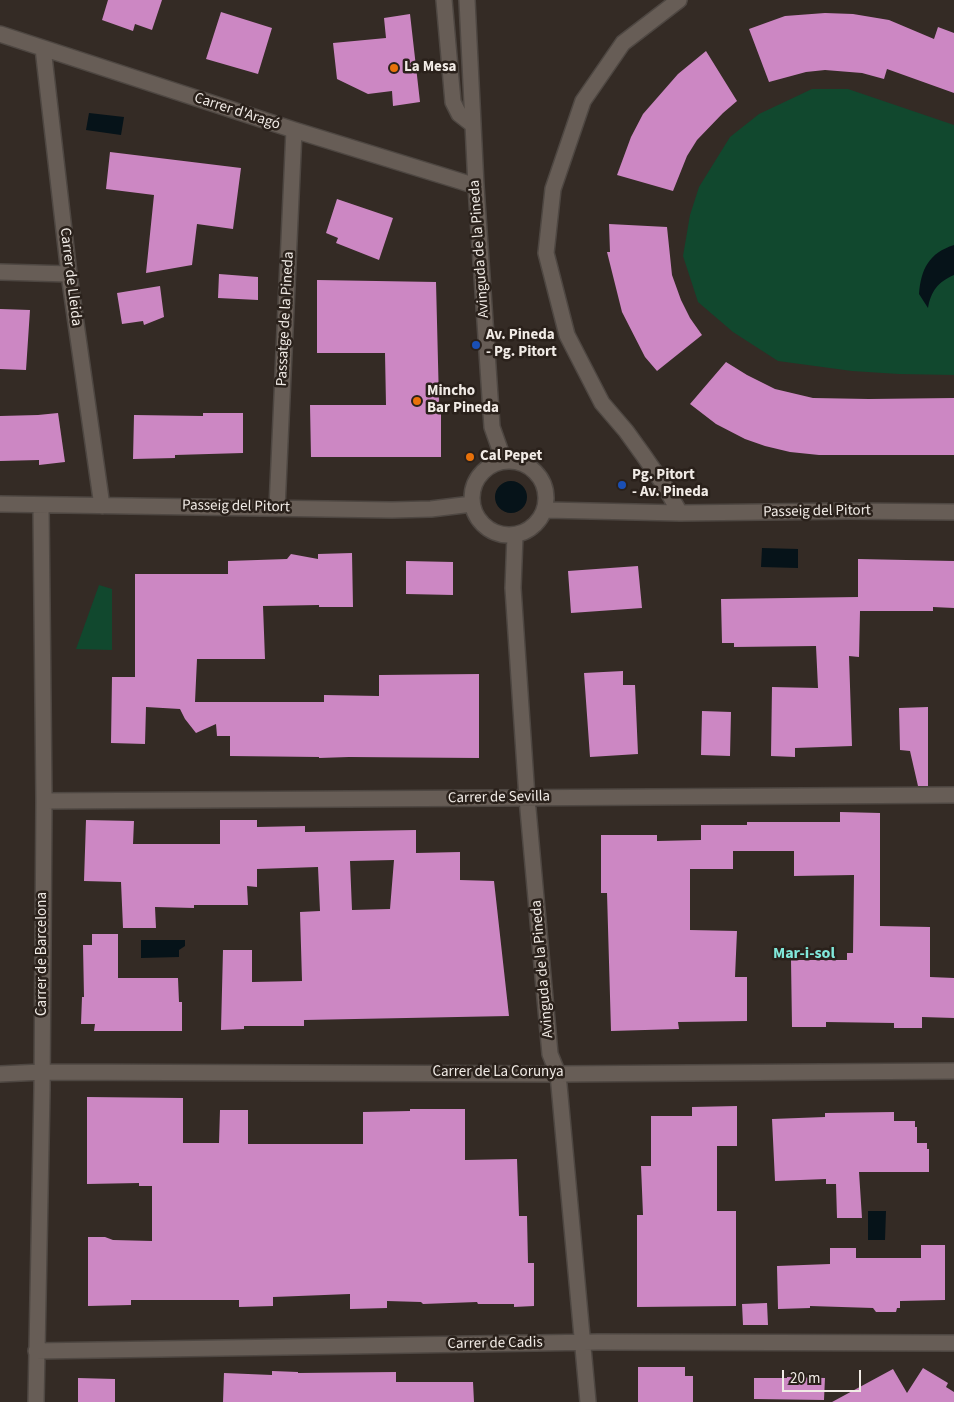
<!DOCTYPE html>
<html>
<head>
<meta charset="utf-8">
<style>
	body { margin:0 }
	#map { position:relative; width:954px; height:1402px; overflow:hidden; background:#342b25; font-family:"Source Sans 3",sans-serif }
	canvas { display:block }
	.scale { position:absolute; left:782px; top:1370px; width:79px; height:22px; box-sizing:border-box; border:2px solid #f1ebe6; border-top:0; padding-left:6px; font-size:15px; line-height:18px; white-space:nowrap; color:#f1ebe6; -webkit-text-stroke:4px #2a211b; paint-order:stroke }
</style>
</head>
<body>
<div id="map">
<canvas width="954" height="1402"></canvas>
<div class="scale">20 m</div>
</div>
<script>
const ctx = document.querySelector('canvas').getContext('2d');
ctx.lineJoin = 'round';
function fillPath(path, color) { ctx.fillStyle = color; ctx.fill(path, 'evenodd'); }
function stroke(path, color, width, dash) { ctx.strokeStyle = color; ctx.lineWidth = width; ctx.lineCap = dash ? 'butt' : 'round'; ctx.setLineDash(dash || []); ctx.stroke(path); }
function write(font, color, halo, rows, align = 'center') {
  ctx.font = font + ' "Source Sans 3",sans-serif'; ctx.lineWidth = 5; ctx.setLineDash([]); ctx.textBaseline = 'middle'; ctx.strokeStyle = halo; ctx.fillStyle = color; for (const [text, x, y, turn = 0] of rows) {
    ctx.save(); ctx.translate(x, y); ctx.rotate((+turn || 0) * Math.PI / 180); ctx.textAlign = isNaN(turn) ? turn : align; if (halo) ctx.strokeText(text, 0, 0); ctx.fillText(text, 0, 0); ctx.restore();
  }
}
const green = new Path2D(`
	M812 89H848L954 125V375L899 374 852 371 778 361 733 332 698 302 683 256 690 215 699 187 730 137 759 114Z
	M99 585 112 589V650L76 649Z`);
const water = new Path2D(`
	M89 113 124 117 121 135 86 130Z
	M954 245V275C938 282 931 291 928 308L919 294C921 269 929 253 954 245Z
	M495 497a16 16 0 1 1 32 0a16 16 0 1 1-32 0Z
	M762 548 798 549V568L761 567Z
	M141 940H185V946L179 950V957L141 958Z
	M868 1211H886L885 1240H868Z`);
const building = new Path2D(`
	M108 0H162L152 30 135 24 133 31 102 20Z
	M221 12 272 28 258 74 206 59Z
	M825 13 853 14 889 20 934 39 938 27 954 33V93L887 69 884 79 862 73 825 70 806 72 769 82 749 29 785 16Z
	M410 14 420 102 393 106 392 91 368 94 337 79 333 43 386 38 384 18Z
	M706 51 737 101 723 113 697 140 687 156 673 191 617 175 631 137 643 114 678 74Z
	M110 152 241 168 233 229 197 224 192 265 146 273 154 195 106 189Z
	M337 199 393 218 379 260 336 243 338 238 326 233Z
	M609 224 667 227 672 275 681 300 690 318 702 335 657 371 645 357 622 312 607 252H610Z
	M219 274 258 277V300L218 298Z
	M317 280 436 282 439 402H441V457H311L310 405H386L385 353H317Z
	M160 286 164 317 144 325 143 321 122 324 117 293Z
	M0 309 30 310 26 370 0 369Z
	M726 362 747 375 775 389 813 398 869 399 954 398V455H819L790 452 765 446 745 439 716 424 690 404Z
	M58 413 65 462 39 465V460L0 461V416L38 415Z
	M203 413H243V453L175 455V458L133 459 134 415 203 416Z
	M352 553 353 607H319V605L263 606 265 659H197L195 702H324V695L379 696V675L479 674V758L349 757 319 758V757L230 756V736H217L216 724 196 733 185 719 180 709 146 707 145 744 111 743 112 677H135V574H228V561L287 559 291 554 318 559V554Z
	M858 559 954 561V608L933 607V611H860L859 657 849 656 852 746 795 748V757L771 756 772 687 818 688 816 646 734 647V643H722L721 599 858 597Z
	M406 561 453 562V595L406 594Z
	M638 566 642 608 571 613 568 571Z
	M623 671V685H635L638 754 590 757 584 673Z
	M928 707V786H918L910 751 900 750 899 708Z
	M702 711 731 712 730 756 701 755Z
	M840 812 880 813V926L930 927V977L954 978V1018L922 1017V1028H894V1023L826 1022V1027H792L791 960H847V953H853L854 875 794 876V851H733V869H690V930L737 931 735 977H747V1021L678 1022 679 1029 611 1031 607 893H601V835H657V841L701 840V825H747V822H840Z
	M86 820 134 821 133 844H220V820H257V827L305 826V832L416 830V853L460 852V880L494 881 509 1016 304 1020V1026H244V1029L221 1030 223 950H252V982L302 981 300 912 320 911 318 867 257 869V887L247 886 248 905H194V908L155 907 156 928H123L121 882 84 881ZM394 860 390 909 352 910 350 861Z
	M92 934H118V978H178L179 1002H182V1031H94L95 1024H81L82 997H84L83 945H92Z
	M87 1097 183 1098V1143H219L220 1110H248V1144H363V1112L410 1111V1109H465V1160L517 1159 519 1216H527L528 1263H534V1306L514 1307V1304H478L477 1302 423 1304 421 1302 387 1301V1308L350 1309V1294L273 1297V1306L239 1307V1300H131V1305L88 1306V1237H105L113 1240 152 1241V1186H139V1183L87 1184Z
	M737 1106V1146H717V1211H736V1306L637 1307V1215H643L641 1166H651V1116H692V1107Z
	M894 1112V1121H915V1127H917V1143H927V1149H929V1172H859L862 1218H837L836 1184H826V1179L775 1181 772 1119 825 1117V1113Z
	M921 1245H945V1300L900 1301V1308H897L896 1312H876L873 1308 810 1306V1308L778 1309 777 1266 830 1264V1248H856V1258H921Z
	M767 1303 768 1325H743L742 1304Z
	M638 1367H685V1376H693V1402H638Z
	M923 1368 948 1383 946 1387 954 1392V1402H832L893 1369 907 1393Z
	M272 1371 298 1372V1373L396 1372V1382H473L474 1402H223L224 1373 272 1375Z
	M787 1377 825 1378 824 1400 754 1399V1378H787Z
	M78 1378 115 1379V1402H78Z`);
const minor = new Path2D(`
	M444 0 453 102 459 114 473 125
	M467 0 476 186 492 427 504 461
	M679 0 623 43 583 101 553 189 546 253 567 335 602 403 626 431 644 456 664 485 680 513
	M0 34 294 130 476 186
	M43 48 69 274 102 506
	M0 272 69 274
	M472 498a37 37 0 1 1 74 0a37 37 0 1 1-74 0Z
	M0 504 392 510 431 509 472 504
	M277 508 294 130
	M546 510 680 513 848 511 954 512
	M515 535 513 588 527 798 550 1054 558 1074 588 1402
	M44 801 954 795
	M0 1074 42 1072 558 1074 954 1071
	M36 1351 598 1342 954 1343
	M36 1402 42 1090 44 801 41 506`);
const markers = [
	[394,68,5,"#e8710a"],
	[476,345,5,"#1a4fb4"],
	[417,401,5,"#e8710a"],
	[470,457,5,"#e8710a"],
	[622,485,5,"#1a4fb4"]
];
const poiNames = [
	["La Mesa",404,68],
	["Av. Pineda",486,336],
	["- Pg. Pitort",486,353],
	["Mincho",427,392],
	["Bar Pineda",427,409],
	["Cal Pepet",480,457],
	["Pg. Pitort",632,476],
	["- Av. Pineda",632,493]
];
const streetNames = [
	["Carrer d'Aragó",237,112,18],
	["Avinguda de la Pineda",480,249,-94],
	["Carrer de Lleida",70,277,83],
	["Passatge de la Pineda",286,319,-87],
	["Passeig del Pitort",236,507,1],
	["Passeig del Pitort",817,512,-1],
	["Carrer de Sevilla",499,798,-1],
	["Carrer de Barcelona",43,954,-90],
	["Avinguda de la Pineda",543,969,-95],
	["Carrer de La Corunya",498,1073],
	["Carrer de Cadis",495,1344,-1]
];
const neighbourhoodNames = [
	["Mar-i-sol",804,954]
];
fillPath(green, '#11482e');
fillPath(water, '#061319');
fillPath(building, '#cc87c3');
stroke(minor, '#4e4742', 18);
stroke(minor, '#675d56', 15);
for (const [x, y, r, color] of markers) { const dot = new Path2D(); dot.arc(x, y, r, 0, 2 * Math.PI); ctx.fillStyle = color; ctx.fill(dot); stroke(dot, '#2a211b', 2); }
write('bold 15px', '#f1ebe6', '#2a211b', poiNames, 'left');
write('15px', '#f1ebe6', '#2a211b', streetNames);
write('bold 16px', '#81e9db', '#2a211b', neighbourhoodNames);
</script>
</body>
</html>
